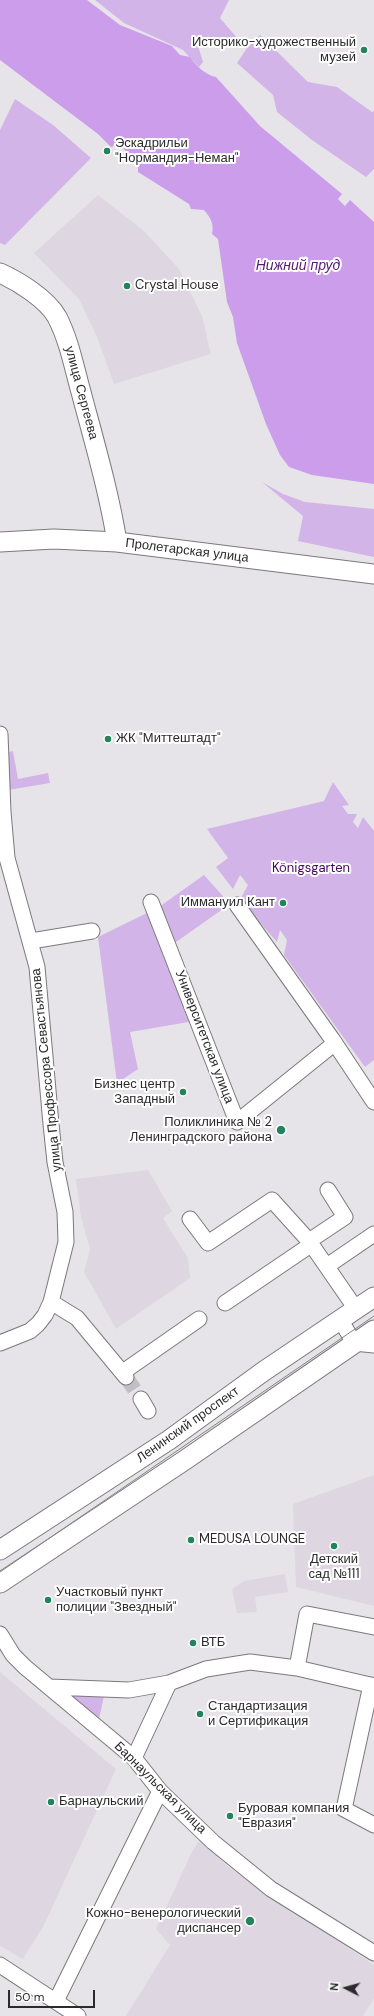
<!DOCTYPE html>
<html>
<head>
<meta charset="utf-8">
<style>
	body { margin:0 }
	#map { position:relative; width:374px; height:2016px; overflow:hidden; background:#e6e4e8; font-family:"DM Sans",sans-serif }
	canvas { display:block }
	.north { position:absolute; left:326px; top:1968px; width:40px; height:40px; -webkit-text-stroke:3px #fff; paint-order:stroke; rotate:276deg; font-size:11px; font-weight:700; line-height:16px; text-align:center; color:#2b2a2c }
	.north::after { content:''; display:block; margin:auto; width:14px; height:18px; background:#2b2a2c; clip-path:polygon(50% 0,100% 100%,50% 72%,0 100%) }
	.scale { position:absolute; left:8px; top:1990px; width:87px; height:18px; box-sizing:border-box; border:2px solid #2b2a2c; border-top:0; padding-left:5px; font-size:12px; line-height:14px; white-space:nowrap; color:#2b2a2c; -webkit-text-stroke:3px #fff; paint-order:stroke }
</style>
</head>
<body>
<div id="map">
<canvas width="374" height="2016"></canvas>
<div class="north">N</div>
<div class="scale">50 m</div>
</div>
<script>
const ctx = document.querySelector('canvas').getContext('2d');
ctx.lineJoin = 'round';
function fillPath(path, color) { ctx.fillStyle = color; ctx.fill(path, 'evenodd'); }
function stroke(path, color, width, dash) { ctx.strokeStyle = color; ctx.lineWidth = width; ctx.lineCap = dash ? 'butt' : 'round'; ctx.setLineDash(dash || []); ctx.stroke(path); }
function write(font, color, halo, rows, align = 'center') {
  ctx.font = font + ' "DM Sans",sans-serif'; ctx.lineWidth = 4; ctx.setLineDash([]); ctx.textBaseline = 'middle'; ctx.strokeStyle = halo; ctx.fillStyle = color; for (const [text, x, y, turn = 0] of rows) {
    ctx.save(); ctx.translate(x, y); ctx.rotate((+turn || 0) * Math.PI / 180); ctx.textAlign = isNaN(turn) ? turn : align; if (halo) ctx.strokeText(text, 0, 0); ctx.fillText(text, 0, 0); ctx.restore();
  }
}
const built = new Path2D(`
	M98 195 144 231 179 269 202 316 211 354 114 384 97 337 79 299 34 253Z
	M148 1170 172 1211 163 1218 188 1258 190 1278 116 1329 84 1272 90 1249 81 1218 76 1179Z
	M374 1475V1606L296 1587 293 1504Z
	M285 1574 288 1592 255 1597 257 1612 237 1613 232 1589 244 1581Z
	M0 1672 116 1769 44 1925 23 1959 0 1946Z
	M201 1838 227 1866 374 1965V1998L363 2016H126L170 1945 156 1929 192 1852Z`);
const green = new Path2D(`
	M95 0H229L220 18 238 39 228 43 215 38 198 46 203 62 199 67 183 50 124 23Z
	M260 35 308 82 337 87 372 112 374 111V169L366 177 312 140 277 112 273 95 237 63 247 48Z
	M15 99 53 125 91 158 5 245 0 243V130Z
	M262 482 283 494 305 502 374 509V557L298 541 303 516Z
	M13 751 18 779 48 773 50 783 8 790 5 753Z
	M333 782 349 805 342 806 348 814H357L353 822 358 828 363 817 374 831V1060L365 1067 284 955 287 940 280 930 277 942 240 900 248 885 240 875 233 889 216 867 228 858 207 829 324 801Z
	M204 875 230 904 166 949 194 1021 130 1032 138 1069 117 1083 98 937 159 907Z
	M71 1694 104 1696 99 1719 73 1697Z`);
const water = new Path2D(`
	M0 0H87L120 25 172 46 180 55 190 57C195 65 207 76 216 77L260 126 342 194 338 199 345 206 350 200 374 222V484L312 475 289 467 280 455 266 424 237 343 233 317 227 302 218 239 212 234C214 224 211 218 204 210L191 209 189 204 138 172V165L123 148 117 145 111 147 98 134 0 60Z`);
const minorTunnel = new Path2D(`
	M126 1377 141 1399`);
const minor = new Path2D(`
	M0 734 3 812 7 858 37 967 51 1124 55 1162 65 1212 66 1242 51 1302 45 1315 38 1324 30 1331 0 1343
	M151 902 237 1122 335 1043
	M237 905 332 1039 374 1102
	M31 941 92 931
	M190 1219 208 1243 272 1200 309 1241 356 1309
	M309 1241 345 1217 328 1190
	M327 1266 374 1234
	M51 1302 77 1318 126 1377
	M225 1303 312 1244
	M340 1319 354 1343 374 1345
	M123 1372 199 1319
	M141 1399 148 1411
	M0 1634 13 1655 25 1667 134 1758 160 1791 213 1842 271 1889 374 1953
	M297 1668 307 1614 374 1627
	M371 1685 344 1809 374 1825
	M49 1687 129 1690 169 1683 206 1669 250 1662 297 1668 374 1686
	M134 1758 169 1683
	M0 1965 78 2016
	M56 2001 160 1791`);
const major = new Path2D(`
	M0 273C18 281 47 299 57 317 69 340 74 367 81 392 94 441 109 492 117 542
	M0 542 54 539 117 542 374 574
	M0 1550 169 1440 264 1371 374 1297
	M0 1583 185 1460 374 1330`);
const tram = new Path2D(`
	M0 1572 374 1316`);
const markers = [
	[364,50,4,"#23835c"],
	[107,151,4,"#23835c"],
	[127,286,4,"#23835c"],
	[108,739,4,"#23835c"],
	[283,903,4,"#23835c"],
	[183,1092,4,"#23835c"],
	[281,1130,5,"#23835c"],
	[191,1540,4,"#23835c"],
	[334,1546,4,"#23835c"],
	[48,1600,4,"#23835c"],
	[193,1643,4,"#23835c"],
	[200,1714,4,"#23835c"],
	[51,1802,4,"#23835c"],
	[230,1816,4,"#23835c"],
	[250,1921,5,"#23835c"]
];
const poiNames = [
	["Историко-художественный",356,43,"right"],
	["музей",356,58,"right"],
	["Эскадрильи",115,144],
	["\"Нормандия-Неман\"",115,159],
	["Crystal House",135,286],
	["ЖК \"Миттештадт\"",116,739],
	["Иммануил Кант",275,903,"right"],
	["Бизнес центр",175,1085,"right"],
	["Западный",175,1100,"right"],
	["Поликлиника № 2",272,1123,"right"],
	["Ленинградского района",272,1138,"right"],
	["MEDUSA LOUNGE",199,1540],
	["Детский",334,1560,"center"],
	["сад №111",334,1575,"center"],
	["Участковый пункт",56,1593],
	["полиции \"Звездный\"",56,1608],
	["ВТБ",201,1643],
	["Стандартизация",208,1707],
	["и Сертификация",208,1722],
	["Барнаульский",59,1802],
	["Буровая компания",238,1809],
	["\"Евразия\"",238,1824],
	["Кожно-венерологический",241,1914,"right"],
	["диспансер",241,1929,"right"]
];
const streetNames = [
	["улица Сергеева",81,393,75],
	["Пролетарская улица",187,551,7],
	["Университетская улица",204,1037,69],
	["улица Профессора Севастьянова",47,1070,-96],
	["Ленинский проспект",188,1425,-35],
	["Барнаульская улица",160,1788,45]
];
const parkNames = [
	["Königsgarten",311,869]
];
const waterNames = [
	["Нижний пруд",298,266]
];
fillPath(built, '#ded7e2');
fillPath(green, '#d2b4e8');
fillPath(water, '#cc9deb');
stroke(minorTunnel, '#c1bfc2', 15, [15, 8]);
stroke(minor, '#7b797c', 17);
stroke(major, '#7b797c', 21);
stroke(minor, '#fff', 15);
stroke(major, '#fff', 19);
stroke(tram, '#868487', 1);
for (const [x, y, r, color] of markers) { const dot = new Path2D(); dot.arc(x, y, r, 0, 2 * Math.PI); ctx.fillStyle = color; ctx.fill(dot); stroke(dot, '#fff', 1.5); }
write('13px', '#2b2a2c', '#fff', poiNames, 'left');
write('13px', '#2b2a2c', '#fff', streetNames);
write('13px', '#450363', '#fff', parkNames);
write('italic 14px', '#561a74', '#fff', waterNames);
</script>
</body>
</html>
